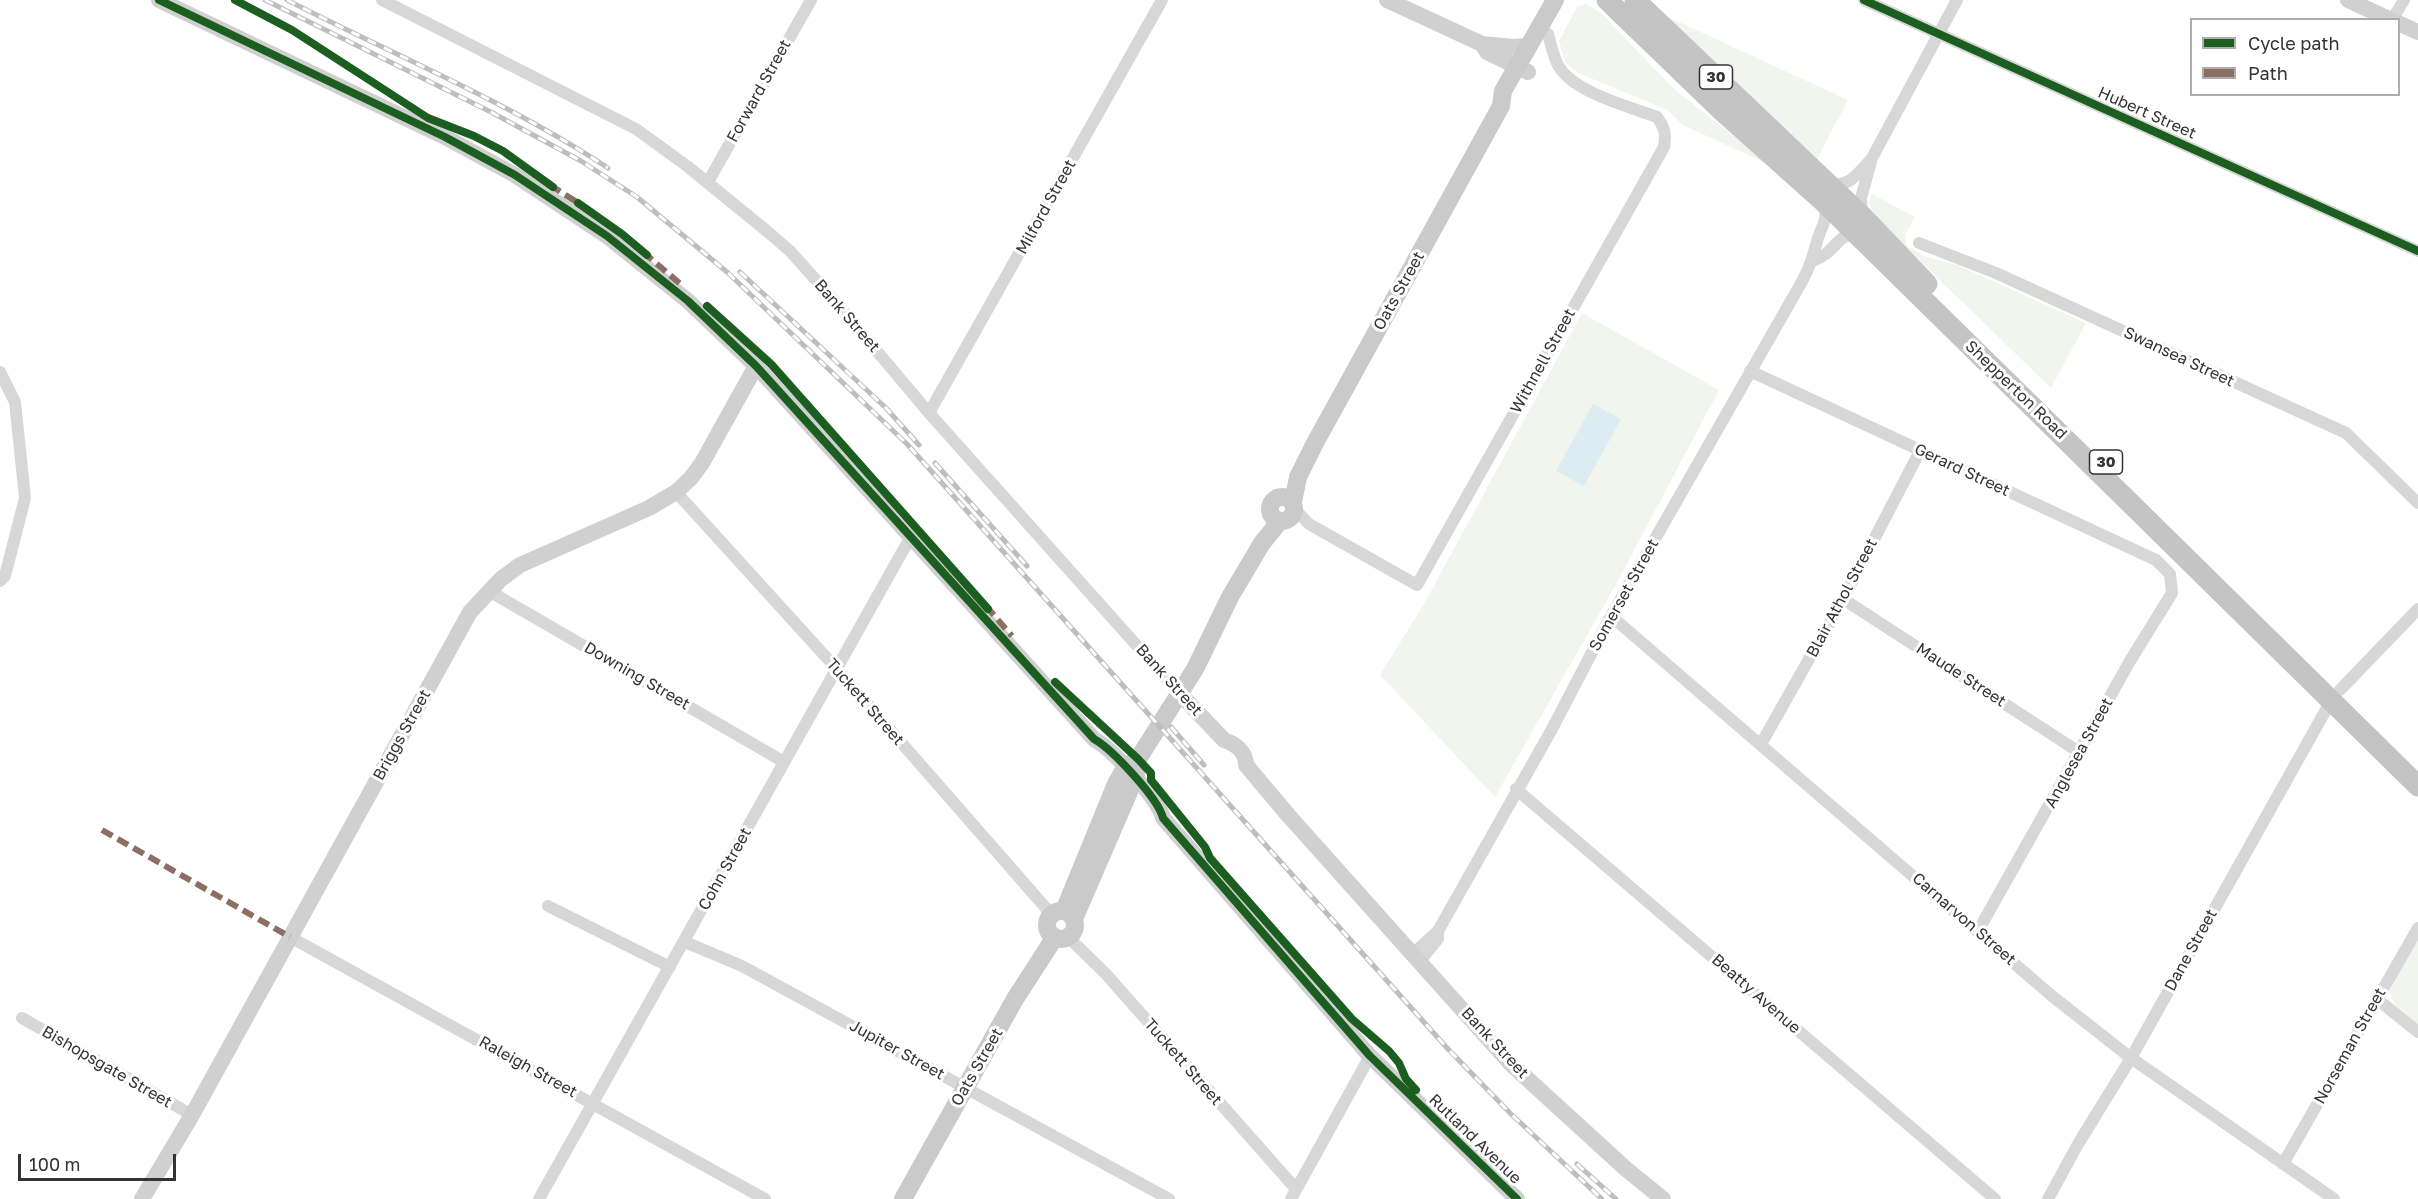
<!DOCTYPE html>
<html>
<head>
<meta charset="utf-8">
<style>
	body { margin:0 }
	#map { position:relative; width:2418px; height:1199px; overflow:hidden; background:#fff; font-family:"Golos Text",sans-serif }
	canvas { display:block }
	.legend { position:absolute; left:2190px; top:18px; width:210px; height:78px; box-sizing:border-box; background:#fff; border:2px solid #adadad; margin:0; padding:8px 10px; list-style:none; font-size:18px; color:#333 }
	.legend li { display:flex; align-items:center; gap:12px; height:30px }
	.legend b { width:30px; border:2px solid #adadad }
	.scale { position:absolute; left:18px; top:1154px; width:158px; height:27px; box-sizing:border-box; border:3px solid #333; border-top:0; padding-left:8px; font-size:18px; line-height:21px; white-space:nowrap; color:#333; -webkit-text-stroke:4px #fff; paint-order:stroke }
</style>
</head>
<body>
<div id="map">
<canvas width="2418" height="1199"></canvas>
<ul class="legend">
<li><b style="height:8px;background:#1b5e20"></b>Cycle path</li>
<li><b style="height:8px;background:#8d6e63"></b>Path</li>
</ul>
<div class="scale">100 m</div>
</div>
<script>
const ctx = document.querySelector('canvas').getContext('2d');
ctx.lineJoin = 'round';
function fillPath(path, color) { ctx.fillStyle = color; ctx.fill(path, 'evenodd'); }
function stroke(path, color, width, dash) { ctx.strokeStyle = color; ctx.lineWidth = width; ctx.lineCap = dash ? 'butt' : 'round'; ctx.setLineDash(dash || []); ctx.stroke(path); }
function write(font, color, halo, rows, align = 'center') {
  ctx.font = font + ' "Golos Text",sans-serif'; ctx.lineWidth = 6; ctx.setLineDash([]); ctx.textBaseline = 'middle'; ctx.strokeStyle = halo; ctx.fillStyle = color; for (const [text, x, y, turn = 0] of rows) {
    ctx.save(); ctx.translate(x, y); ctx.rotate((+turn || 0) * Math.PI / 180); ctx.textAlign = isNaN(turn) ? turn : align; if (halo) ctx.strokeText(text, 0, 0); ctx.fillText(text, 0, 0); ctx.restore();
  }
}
const green = new Path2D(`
	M1586 4 1600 12 1674 89 1770 165 1683 125 1667 110 1576 72 1565 62 1559 41 1577 7Z
	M1668 17 1848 100 1817 159Z
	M1872 194 1915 217 1905 235 1907 246 1926 257 1955 264 2086 323 2051 388 1874 216 1869 202Z
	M1582 313 1719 390 1614 588 1495 797 1380 675 1424 604Z
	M2418 940V1025L2397 1008 2389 992 2415 941Z`);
const water = new Path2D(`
	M1593 404 1621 419 1584 486 1556 471Z`);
const street = new Path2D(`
	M382 0 636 129 687 166 768 232 790 251 833 299 929 413 1181 695
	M1864 0 2418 251
	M2392 20 2404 0
	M708 182 811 0
	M1829 184C1850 188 1859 172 1872 158L1957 0
	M1862 215 1861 198 1871 162
	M1919 243 1996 273 2346 433 2418 503
	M1813 261C1818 259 1823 256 1827 253 1838 244 1840 234 1857 234
	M1750 371 2156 560 2170 574 2172 593 2130 661 1978 931
	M0 372 15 402 25 498 5 576 0 581
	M929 413 1162 0
	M676 492 836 668 1052 915
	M1294 508 1309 524 1417 585 1664 147C1666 134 1665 128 1657 117 1630 107 1572 92 1558 65 1553 56 1551 44 1548 34
	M489 591 784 762
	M1843 599 2079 752
	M1611 616 2052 996 2131 1058 2334 1199
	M2340 690 2418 609
	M1761 744 1843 599 1920 451
	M1516 789 1995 1199
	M548 906 670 967
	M290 937 765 1199
	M1068 937 1105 973 1296 1189
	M685 942 742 966 1169 1199
	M1413 954 1438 931 1552 729 1611 616 1800 285C1809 269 1811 262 1816 245 1820 227 1828 223 1825 203
	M1419 962 1438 939V931
	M2377 999 2418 1032
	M22 1018 192 1115
	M2283 1164 2418 928
	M539 1199 910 538
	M1291 1199 1370 1056
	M2048 1199 2078 1144 2131 1058 2332 699`);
const secondary = new Path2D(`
	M159 0 445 137 515 175 607 236 688 301 756 366 1094 739C1112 749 1158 798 1163 818L1370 1056 1517 1199
	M1387 0 1482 44 1513 47 1528 46
	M2348 0 2391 20
	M2398 23 2418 32
	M1482 44 1487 52 1528 72
	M1181 695 1224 740C1236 744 1246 752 1246 765L1288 815 1510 1063 1626 1169 1663 1199
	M142 1199 192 1115 470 612 501 579 520 565 649 508 676 492 691 478 702 463 756 366`);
const primary = new Path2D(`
	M1270 509a12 12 0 1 1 24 0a12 12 0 1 1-24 0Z
	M1293 502 1298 477 1315 443 1501 106 1503 91 1555 0
	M1064 911 1116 784 1125 768 1138 759
	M1047 925a14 14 0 1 1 28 0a14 14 0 1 1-28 0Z
	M1074 919 1135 778 1138 759 1195 669 1230 597 1262 543 1280 521
	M903 1199 1015 999 1055 937`);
const highway = new Path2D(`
	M1607 0 1722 111 1825 203 2418 786
	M1635 0 1862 216 1927 284`);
const rail = new Path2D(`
	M265 0 491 112 581 161 637 197 727 272 907 444 1448 1049 1511 1114 1602 1199
	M287 0C394 55 508 102 608 168
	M740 272 886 408 919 445
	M935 463 1027 566
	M1171 727 1204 765
	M1577 1164 1616 1199`);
const quiet = new Path2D(`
	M550 185 583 206
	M643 252 684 287
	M986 606 1012 636
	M102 830 290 937`);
const cycleway = new Path2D(`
	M159 0 445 137 515 175 607 236 688 301 756 366 1094 739C1112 749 1158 798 1163 818L1370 1056 1517 1199
	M235 0 292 30 428 118 474 136 503 151 553 187
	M1864 0 2418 251
	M578 203 622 234 647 255
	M707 306 771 364 988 609
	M1055 682 1138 759 1151 773V780L1205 847 1210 858 1352 1019 1389 1051 1399 1063 1406 1079 1416 1090`);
const shields = [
	[1716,77,33],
	[2106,462,33]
];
const shieldNames = [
	["30",1716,77],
	["30",2106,462]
];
const streetNames = [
	["Forward Street",759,91,-61],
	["Hubert Street",2147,113,24],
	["Milford Street",1046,207,-61],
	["Oats Street",1399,291,-61],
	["Bank Street",847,316,49],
	["Swansea Street",2179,357,25],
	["Withnell Street",1543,361,-61],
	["Shepperton Road",2016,390,44],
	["Gerard Street",1962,470,25],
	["Somerset Street",1624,595,-61],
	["Blair Athol Street",1842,598,-62],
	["Maude Street",1961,675,33],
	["Downing Street",637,676,30],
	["Bank Street",1169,680,48],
	["Tuckett Street",865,702,49],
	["Briggs Street",402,735,-61],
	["Anglesea Street",2079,753,-61],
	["Cohn Street",725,869,-61],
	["Carnarvon Street",1964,919,41],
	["Dane Street",2191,950,-61],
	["Beatty Avenue",1756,994,41],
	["Bank Street",1495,1043,47],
	["Norseman Street",2350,1046,-61],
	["Jupiter Street",897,1050,29],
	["Tuckett Street",1183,1062,49],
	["Bishopsgate Street",107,1067,30],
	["Raleigh Street",528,1067,29],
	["Oats Street",977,1067,-60],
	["Rutland Avenue",1475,1139,44]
];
fillPath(green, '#f1f5ed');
fillPath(water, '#ddebf3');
stroke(street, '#d7d7d7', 12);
stroke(secondary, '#d0d0d0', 16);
stroke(primary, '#cacaca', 18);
stroke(highway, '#c4c4c4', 21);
stroke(rail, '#bebebe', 5);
stroke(rail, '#fff', 3, [9]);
stroke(quiet, '#8d6e63', 6, [12, 6]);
stroke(cycleway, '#1b5e20', 8);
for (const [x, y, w] of shields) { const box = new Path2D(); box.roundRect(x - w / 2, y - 12, w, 24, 4.5); ctx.fillStyle = '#fff'; ctx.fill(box); stroke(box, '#333', 1.5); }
write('bold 15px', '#333', null, shieldNames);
write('16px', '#333', '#fff', streetNames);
</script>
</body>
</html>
